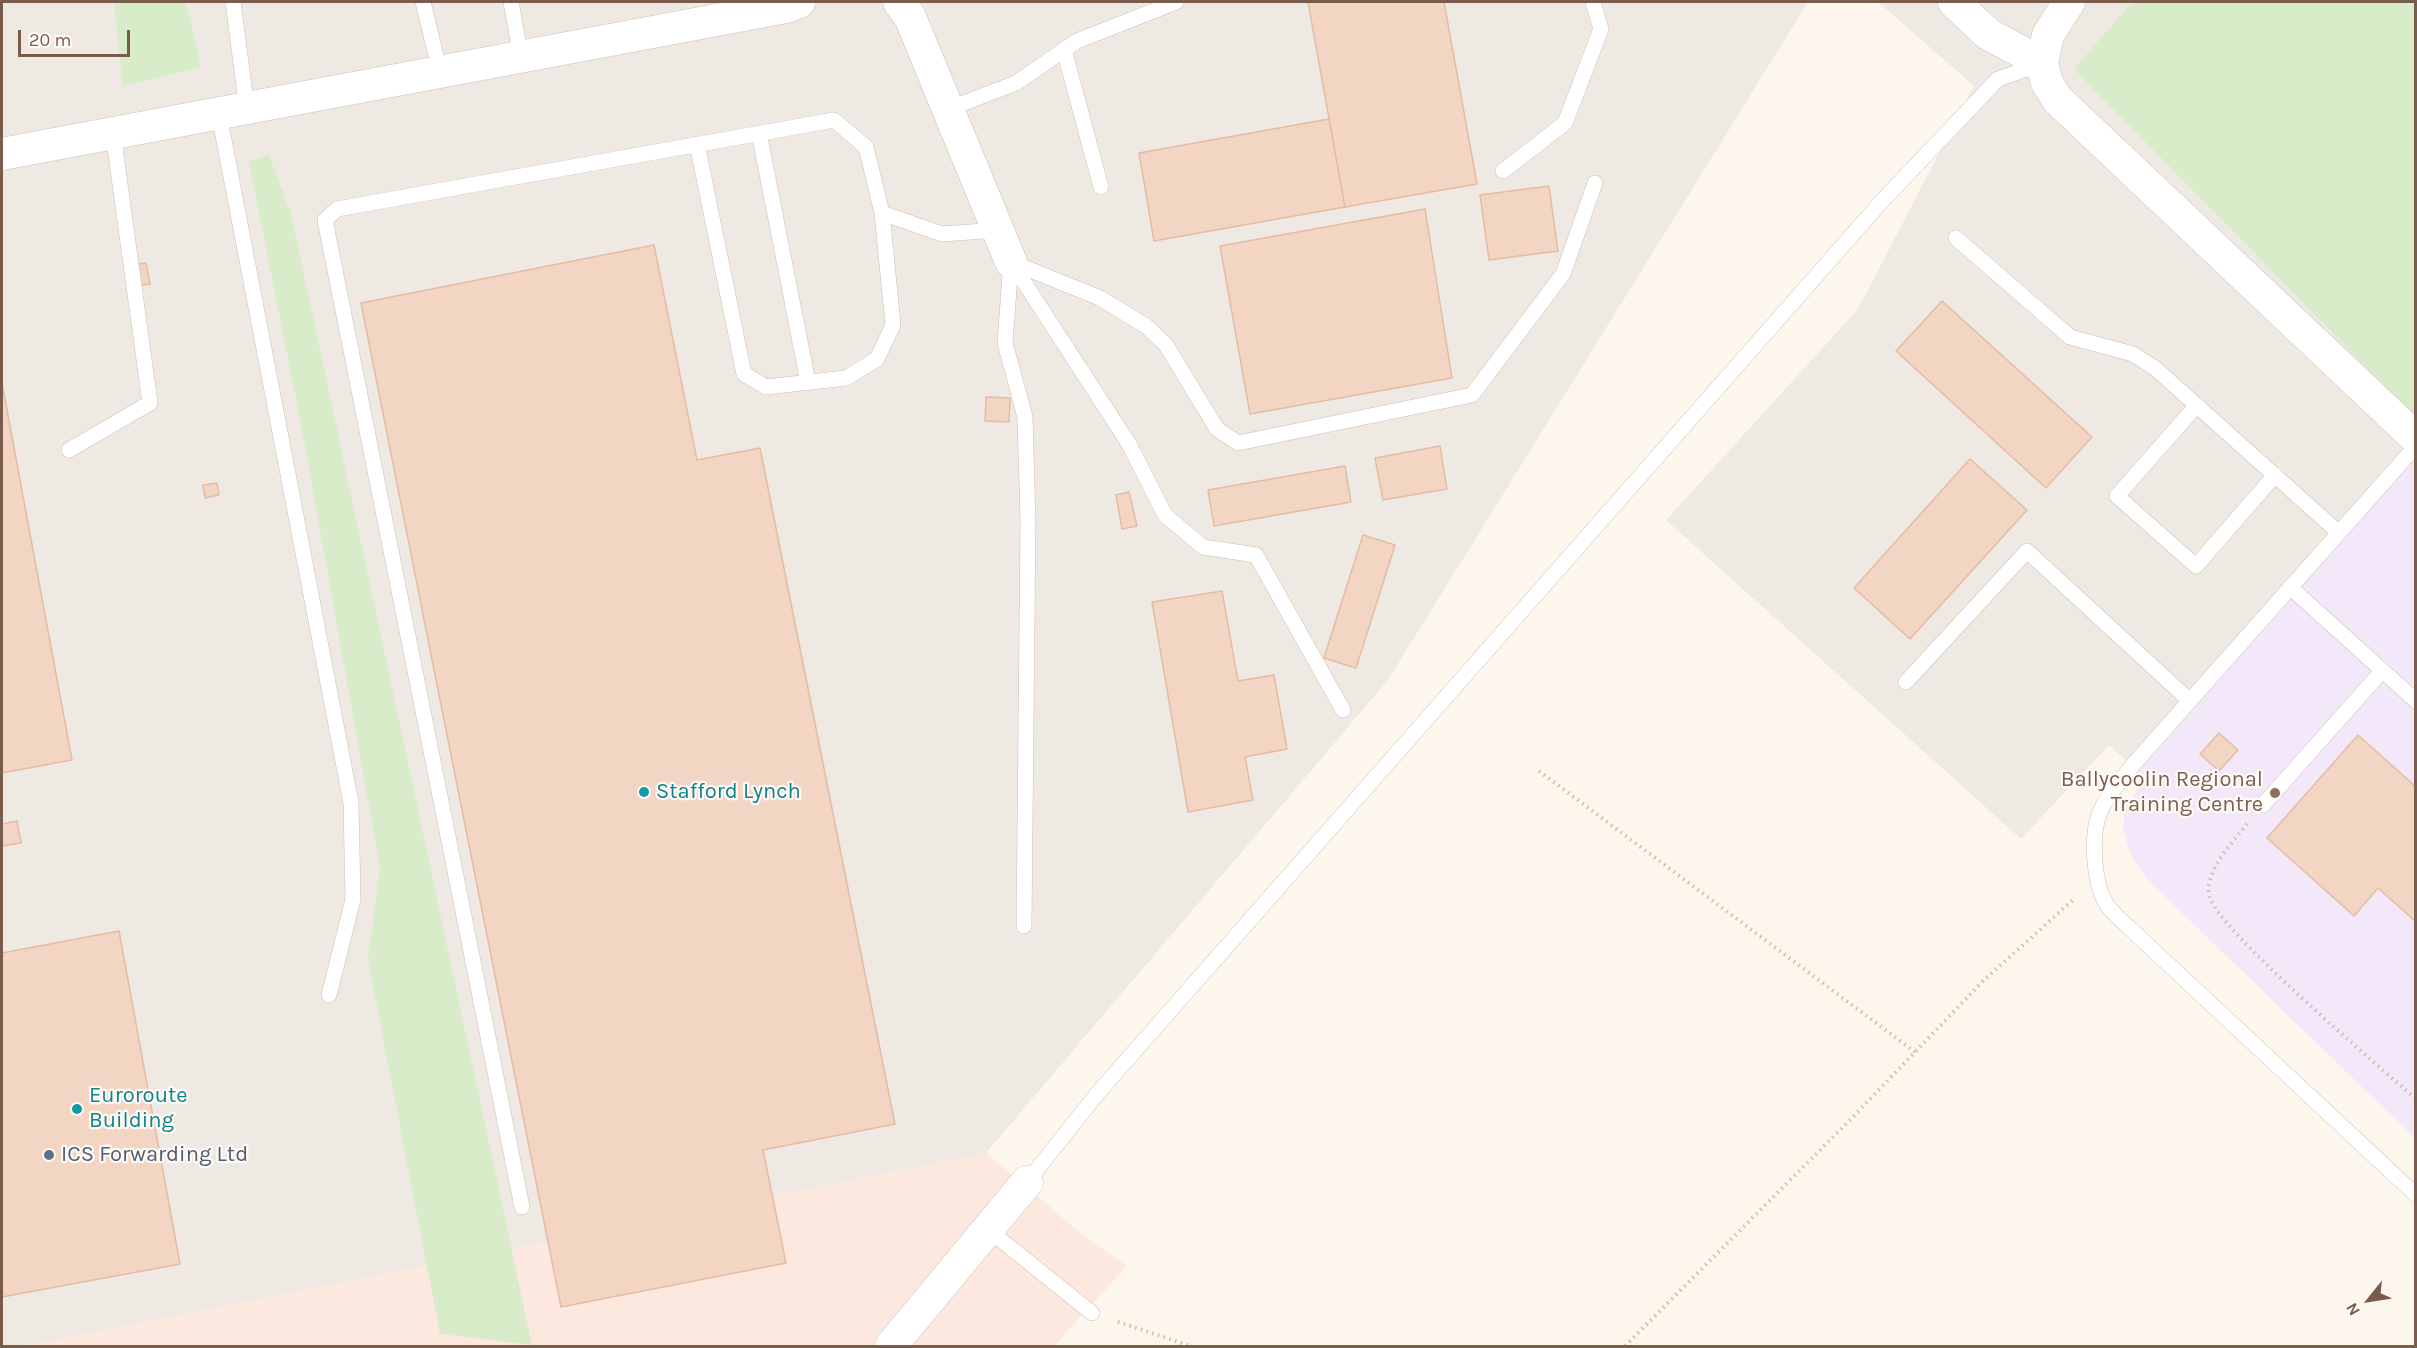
<!DOCTYPE html>
<html>
<head>
<meta charset="utf-8">
<style>
	body { margin:0 }
	#map { position:relative; width:2417px; height:1348px; overflow:hidden; background:#fdf6ec; font-family:Karla,sans-serif }
	canvas { display:block }
	.frame { position:absolute; inset:0; border:3px solid #7a5c4d; pointer-events:none }
	.north { position:absolute; left:2339px; top:1270px; width:60px; height:60px; -webkit-text-stroke:4px #fffaf3; paint-order:stroke; rotate:240deg; font-size:16px; font-weight:700; line-height:24px; text-align:center; color:#7a5c4d }
	.north::after { content:''; display:block; margin:auto; width:21px; height:27px; background:#7a5c4d; clip-path:polygon(50% 0,100% 100%,50% 72%,0 100%) }
	.scale { position:absolute; left:18px; top:30px; width:112px; height:27px; box-sizing:border-box; border:3px solid #7a5c4d; border-top:0; padding-left:8px; font-size:18px; line-height:21px; white-space:nowrap; color:#7a5c4d; -webkit-text-stroke:4px #fffaf3; paint-order:stroke }
</style>
</head>
<body>
<div id="map">
<canvas width="2417" height="1348"></canvas>
<div class="frame"></div>
<div class="north">N</div>
<div class="scale">20 m</div>
</div>
<script>
const ctx = document.querySelector('canvas').getContext('2d');
ctx.lineJoin = 'round';
function fillPath(path, color) { ctx.fillStyle = color; ctx.fill(path, 'evenodd'); }
function stroke(path, color, width, dash) { ctx.strokeStyle = color; ctx.lineWidth = width; ctx.lineCap = dash ? 'butt' : 'round'; ctx.setLineDash(dash || []); ctx.stroke(path); }
function write(font, color, halo, rows, align = 'center') {
  ctx.font = font + ' Karla,sans-serif'; ctx.lineWidth = 4.5; ctx.setLineDash([]); ctx.textBaseline = 'middle'; ctx.strokeStyle = halo; ctx.fillStyle = color; for (const [text, x, y, turn = 0] of rows) {
    ctx.save(); ctx.translate(x, y); ctx.rotate((+turn || 0) * Math.PI / 180); ctx.textAlign = isNaN(turn) ? turn : align; if (halo) ctx.strokeText(text, 0, 0); ctx.fillText(text, 0, 0); ctx.restore();
  }
}
const commercial = new Path2D(`
	M986 1153 1088 1239 1127 1266 1054 1346H23Z`);
const industrial = new Path2D(`
	M2 2H1808L1388 680 986 1153 23 1346H2Z
	M1878 2H2415V1138L2148 880 2131 855 2123 829 2125 807 2146 779 2109 745 2021 839 1666 520 1858 309 1974 86Z`);
const education = new Path2D(`
	M2409 461 2416 468 2415 1138 2148 880 2131 855 2123 829 2125 807 2146 779 2132 766Z`);
const green = new Path2D(`
	M114 2H186L201 67 123 86Z
	M2132 2H2415V417L2074 69Z
	M269 155 291 214 532 1345 440 1334 368 959 380 867 303 434 249 162Z`);
const building = new Path2D(`
	M1308 2H1444L1477 184 1345 207Z
	M1329 119 1345 207 1154 241 1139 153Z
	M1549 186 1558 251 1489 260 1480 195Z
	M1425 209 1452 378 1250 414 1220 246Z
	M654 245 697 460 760 448 895 1124 763 1150 786 1263 561 1307 361 303Z
	M146 263 150 284 136 286 132 265Z
	M1942 301 2092 437 2046 488 1896 351Z
	M2 383 72 760 2 773Z
	M986 397 1010 398 1009 422 985 421Z
	M1440 446 1447 489 1383 500 1375 458Z
	M1970 459 2027 510 1910 639 1854 588Z
	M1345 466 1351 502 1214 526 1208 490Z
	M217 483 219 495 205 498 203 485Z
	M1129 492 1137 526 1122 529 1116 495Z
	M1363 535 1395 545 1356 668 1324 658Z
	M1222 591 1238 681 1274 675 1287 749 1245 757 1253 800 1188 812 1152 602Z
	M2219 733 2238 750 2219 771 2200 754Z
	M2358 735 2416 787V922L2378 888 2354 916 2267 838Z
	M17 821 21 843 2 846V824Z
	M119 931 180 1264 2 1297V953Z`);
const path = new Path2D(`
	M1539 771 1915 1052
	M2247 824C2233 842 2205 870 2209 895 2216 929 2380 1067 2416 1099
	M1118 1322 1191 1346
	M1625 1346 1851 1119 1983 981 2074 899`);
const lane = new Path2D(`
	M233 2 247 109
	M423 2 440 72
	M511 2 521 57
	M1064 50 1101 187
	M948 109 1016 83 1077 41 1176 2
	M219 114 351 803 353 899 329 995
	M759 133 808 382
	M697 144 744 374 766 387 846 378 877 359 893 325 882 213
	M1503 171 1565 123 1601 29 1593 2
	M1956 238 2070 337 2133 354 2156 369 2338 532
	M1011 262 1100 298 1146 326 1166 345 1217 429 1238 443 1472 395 1563 274 1595 183
	M1011 262 1005 343 1025 417 1028 520 1024 926
	M1011 262 1129 444 1165 515 1203 547 1256 555 1343 710
	M2197 405 2117 496 2196 566 2275 475
	M2416 446 2132 766C2103 803 2091 813 2095 862 2096 874 2099 891 2105 902 2112 914 2128 926 2138 936L2416 1195
	M69 450 150 403 113 133
	M2290 587 2416 701
	M1906 682 2027 551 2190 701
	M2263 805 2382 671
	M1027 1182 1097 1094 1882 201 1998 79 2041 64
	M522 1207 325 220 337 209 834 120 866 147 882 213 942 234 998 230
	M986 1228 1092 1313`);
const street = new Path2D(`
	M899 2 910 17 1011 262
	M1954 2 1988 34 2042 63 2047 83 2058 100 2416 438
	M2042 63 2048 35 2069 2
	M2 154 786 7 799 2
	M891 1346 1027 1182`);
const markers = [
	[644,792,6,"#0f9aa8"],
	[2275,793,6,"#8d6e63"],
	[77,1109,6,"#0f9aa8"],
	[49,1155,6,"#5c6f8a"]
];
const educationNames = [
	["Ballycoolin Regional",2263,780],
	["Training Centre",2263,805]
];
const cultureNames = [
	["Stafford Lynch",656,792],
	["Euroroute",89,1096],
	["Building",89,1121]
];
const serviceNames = [
	["ICS Forwarding Ltd",61,1155]
];
fillPath(commercial, '#fde8e0');
fillPath(industrial, '#efe9e4');
fillPath(education, '#f3e8fa');
fillPath(green, '#d8ecc9');
fillPath(building, '#f3d5c3');
stroke(building, '#e6bba3', 1.5);
stroke(lane, '#d1beb0', 16);
stroke(street, '#d1beb0', 33);
stroke(path, '#d9b8a5', 4, [1.5, 4.5]);
stroke(lane, '#fff', 15);
stroke(street, '#fff', 32);
for (const [x, y, r, color] of markers) { const dot = new Path2D(); dot.arc(x, y, r, 0, 2 * Math.PI); ctx.fillStyle = color; ctx.fill(dot); stroke(dot, '#fffaf3', 2); }
write('22px', '#785e54', '#fffaf3', educationNames, 'right');
write('22px', '#0d838f', '#fffaf3', cultureNames, 'left');
write('22px', '#4e5e75', '#fffaf3', serviceNames, 'left');
</script>
</body>
</html>
